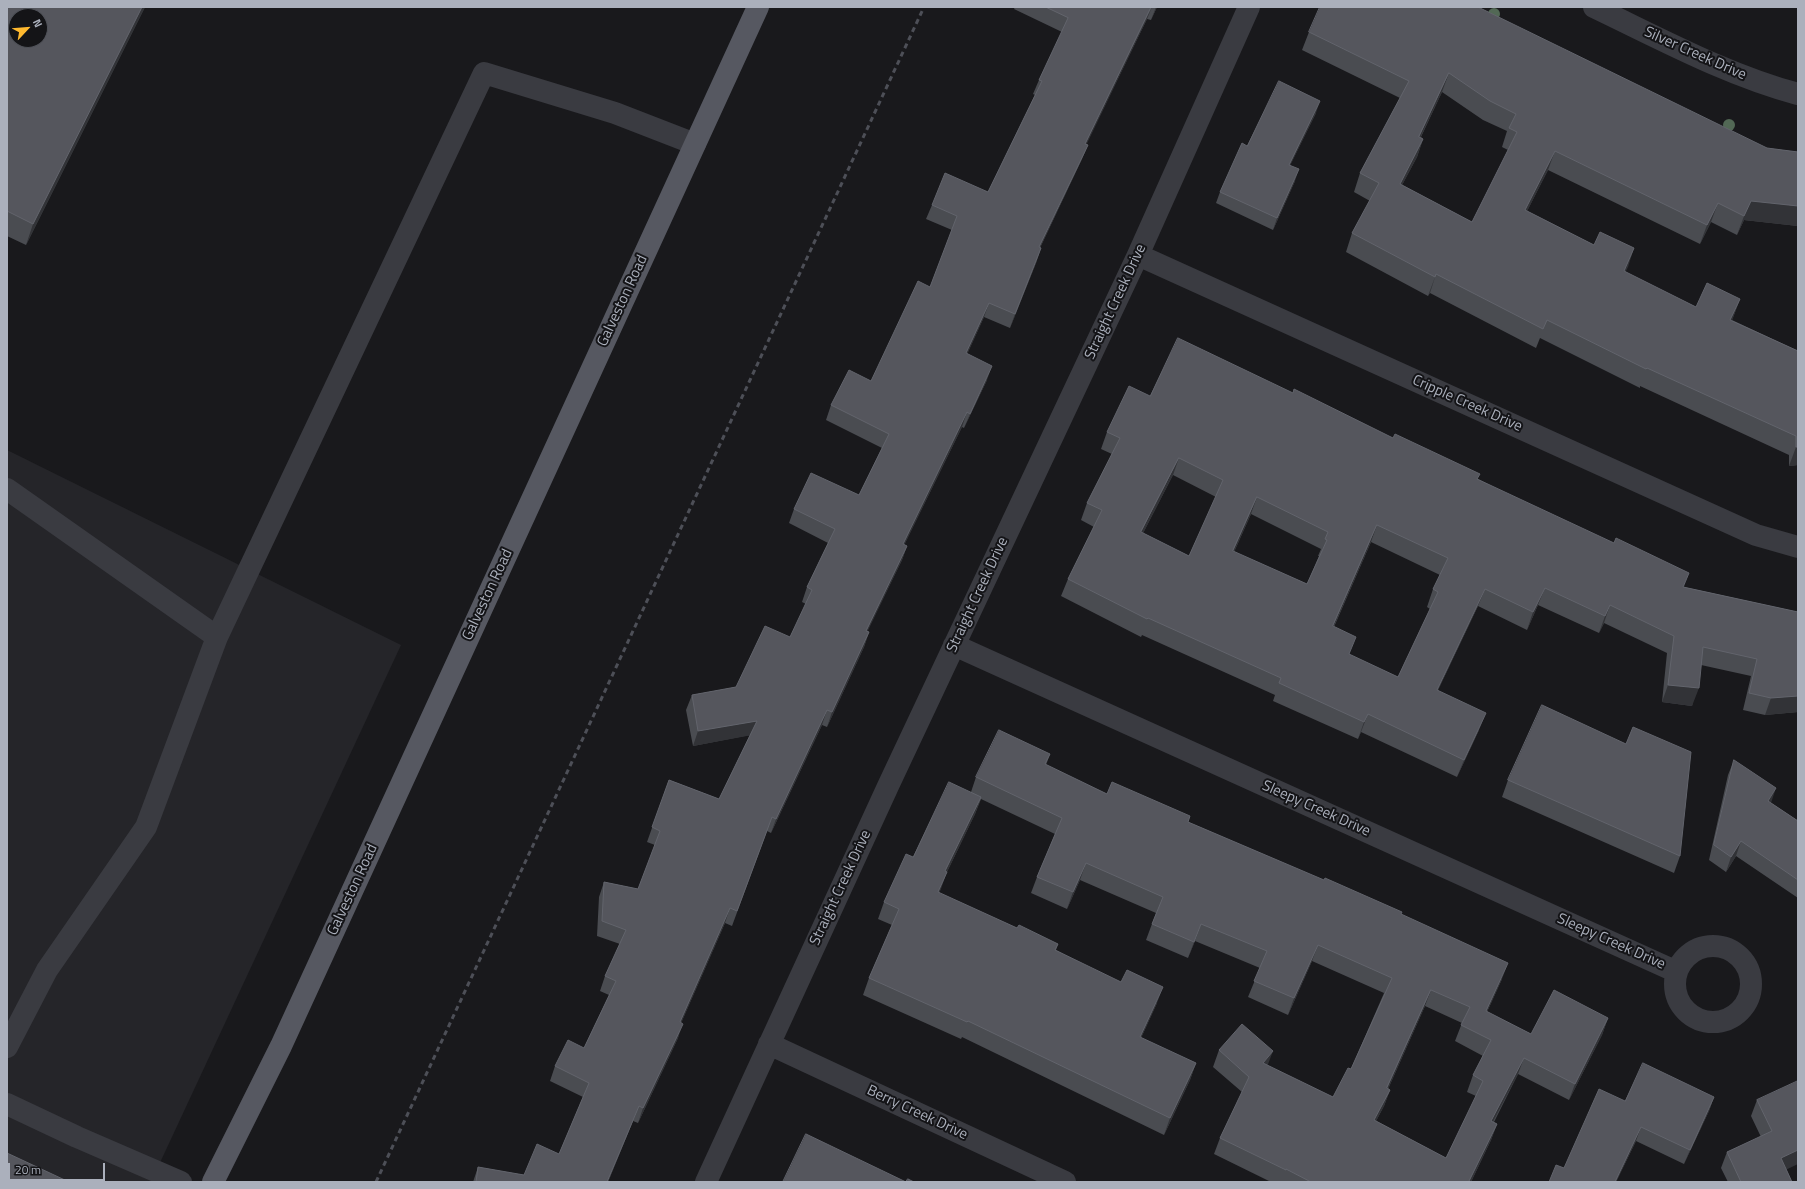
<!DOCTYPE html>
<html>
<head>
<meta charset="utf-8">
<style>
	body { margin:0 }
	#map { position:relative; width:1805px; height:1189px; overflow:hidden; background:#19191c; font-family:"Titillium Web",sans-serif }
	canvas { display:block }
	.frame { position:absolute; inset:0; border:8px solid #abb0bc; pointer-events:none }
	.north { position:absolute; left:8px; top:8px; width:40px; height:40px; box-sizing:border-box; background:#141417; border:1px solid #505259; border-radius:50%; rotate:64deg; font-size:11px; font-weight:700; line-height:16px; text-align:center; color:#abb0bc }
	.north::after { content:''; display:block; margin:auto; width:14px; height:18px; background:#ffb92f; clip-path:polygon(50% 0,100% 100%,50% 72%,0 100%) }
	.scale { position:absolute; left:8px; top:1163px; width:97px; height:18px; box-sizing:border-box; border:2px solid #abb0bc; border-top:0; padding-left:5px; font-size:12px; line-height:14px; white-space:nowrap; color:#abb0bc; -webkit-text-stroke:3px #141417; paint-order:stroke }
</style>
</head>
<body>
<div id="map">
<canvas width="1805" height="1189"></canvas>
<div class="frame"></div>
<div class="north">N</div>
<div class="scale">20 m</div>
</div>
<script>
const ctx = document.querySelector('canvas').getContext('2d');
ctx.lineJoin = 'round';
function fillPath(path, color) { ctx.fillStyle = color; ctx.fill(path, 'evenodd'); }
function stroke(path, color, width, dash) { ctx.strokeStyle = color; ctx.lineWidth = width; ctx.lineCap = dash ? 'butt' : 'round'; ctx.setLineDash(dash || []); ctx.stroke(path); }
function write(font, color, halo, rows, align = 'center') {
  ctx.font = font + ' "Titillium Web",sans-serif'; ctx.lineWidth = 4; ctx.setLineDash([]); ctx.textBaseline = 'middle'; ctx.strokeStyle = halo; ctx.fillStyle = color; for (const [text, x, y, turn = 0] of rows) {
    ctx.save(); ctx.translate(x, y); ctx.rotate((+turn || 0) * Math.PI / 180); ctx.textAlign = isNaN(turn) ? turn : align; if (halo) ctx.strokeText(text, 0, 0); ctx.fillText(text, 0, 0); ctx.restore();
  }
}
const built = new Path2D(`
	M7 450 401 645 151 1182H7Z`);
const minor = new Path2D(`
	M1594 7C1661 39 1727 75 1798 94
	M1138 255 1756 535 1798 547
	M7 489 217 637
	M954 645 1677 972
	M1675 984a38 38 0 1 1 76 0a38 38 0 1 1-76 0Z
	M769 1044 1065 1182
	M7 1047 47 970 146 827 217 637 484 73 615 113 695 144
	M7 1104 77 1137 181 1182
	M706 1182 889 784 1138 255 1249 7`);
const major = new Path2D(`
	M213 1182 281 1046 758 7`);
const rail = new Path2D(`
	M376 1182 924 7`);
const trees = [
	[1494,14],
	[1729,125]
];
const wall = new Path2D(`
	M7 7H145L26 245 7 236Z
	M1015 7H1157L1151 20 1147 19 1086 144 1088 145 1082 159 1040 248H1041L1036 263 1010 328 984 317 967 354 987 380 964 428 962 427 904 545 907 546 902 560 867 631 869 632 864 647 827 727 822 725 771 833 767 831 732 926 725 923 681 1023 678 1038 638 1123 633 1121 608 1182H473L478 1167 524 1175 559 1154 583 1097 550 1081 555 1066 584 1048 609 995 600 991 605 976 620 944 597 936 599 897 604 882 638 889 655 845 647 842 669 780 719 799 750 735 693 746 686 710 692 695 736 687 790 637 806 604 802 602 807 587 828 543 789 523 794 509 859 495 882 448 826 420 831 405 871 381 930 287 952 230 926 219 932 205 988 192 1035 95 1033 94 1039 80 1062 32 1014 9Z
	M1309 32 1767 148 1798 152V226L1744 220 1737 235 1711 222 1700 244 1548 170 1527 211 1594 245 1634 248 1625 272 1696 307 1740 299 1732 320 1798 351V465L1789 466V455L1640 386V388L1540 338 1536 348 1430 293 1428 296 1346 252 1352 233 1370 201 1354 192 1360 173 1400 98 1302 50ZM1442 92 1483 120 1507 131 1502 147 1508 150 1472 222 1402 185 1417 157 1423 139 1421 137Z
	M1316 113 1290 165 1295 181 1273 230 1216 203 1220 192 1247 146Z
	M1293 393 1393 438 1478 479 1684 587 1798 612V712L1765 715 1743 710 1751 676 1701 665 1692 706 1662 702 1667 653 1604 623 1599 633 1538 605 1527 630 1478 606 1438 690 1479 730 1457 777 1361 732 1358 739 1273 701 1275 695 1142 635 1141 637 1061 596 1068 579 1094 527 1081 520 1087 503 1112 454 1101 449 1107 432 1150 396ZM1173 475 1216 497 1189 556 1143 533ZM1251 514 1321 549 1318 556H1319L1307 584 1234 552ZM1371 542 1440 575 1433 589 1427 607 1430 609 1398 677 1350 655 1334 627Z
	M1626 744 1680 856 1674 873 1502 797 1508 780Z
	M1050 754 1046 765 1107 794 1188 822 1401 914 1502 979 1487 1012 1531 1034 1608 1018 1602 1035 1569 1100 1518 1074 1494 1122 1497 1124 1491 1140 1471 1182H1271L1214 1154 1220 1138 1242 1092 1213 1067 1219 1050 1268 1066 1333 1097 1351 1069 1384 993 1312 961 1288 1015 1248 997 1260 968 1195 941 1188 958 1146 940 1156 913 1080 880 1067 909 1031 893 1037 877 1055 834 981 799 975 814 946 874 939 893 1017 928 1058 944 1056 950 1157 1003 1141 1038 1196 1063 1190 1080 1164 1135 962 1037 961 1039 863 995 869 978 892 925 878 919 884 902 913 857 971 792 976 777ZM1425 1006 1462 1023 1455 1041 1483 1056 1473 1075 1467 1092 1476 1096 1446 1158 1376 1121 1384 1106 1390 1090 1388 1089Z
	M1734 760 1771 803 1798 821V898L1736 856 1726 872 1709 860 1728 775Z
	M1798 1081 1786 1169 1792 1182H1728L1721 1168 1727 1152 1761 1137 1751 1116 1757 1100Z
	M1714 1097 1709 1111 1684 1164 1636 1141 1616 1182H1549L1564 1168 1625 1101Z`);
const shadedWall = new Path2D(`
	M142 7H145L26 245 33 224Z
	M1152 7 1147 19 1080 158 1085 144Z
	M1156 7H1157L1151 20Z
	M1449 73 1442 92 1412 155 1419 137Z
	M1320 101 1316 113 1285 176 1289 165Z
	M1423 139 1417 157 1393 202 1400 184Z
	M1088 145 1082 159 1033 262 1039 247Z
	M1555 151 1548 170 1518 229 1525 210Z
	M1299 169 1295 181 1273 230 1277 218Z
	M1751 201 1798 206V226L1744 220 1737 235 1744 216Z
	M1718 203 1711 222 1700 244 1707 225Z
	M1041 248 1036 263 1010 328 1015 314Z
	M1634 248 1628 267 1617 289 1624 271Z
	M1436 274 1430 293 1428 296 1435 277Z
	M1740 299 1733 318 1724 338 1730 320Z
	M989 303 984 317 961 368 966 353Z
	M992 366 987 380 964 428 970 414Z
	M967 412 962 427 898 558 903 544Z
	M1796 447H1798V465L1789 466Z
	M1179 458 1173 475 1135 549 1141 532Z
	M1257 497 1251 514 1227 568 1233 551Z
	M1377 525 1371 542 1326 644 1333 626Z
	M907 546 902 560 861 645 866 631Z
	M1689 573 1683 590V587Z
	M1545 588 1538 605 1527 630 1533 612Z
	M1485 589 1478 606 1430 707 1437 690Z
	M1610 605 1604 623 1599 633 1605 616Z
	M869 632 864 647 827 727 832 712Z
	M1668 685 1699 688 1692 706 1662 702Z
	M1798 696V712L1765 715 1771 698Z
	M827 710 822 725 771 833 776 819Z
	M1486 713 1479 730 1457 777 1464 760Z
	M1368 714 1361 732 1358 739 1364 722Z
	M757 721 752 735 693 746 698 731Z
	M1776 788 1771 803 1768 801Z
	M981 797 975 814 946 874 941 889 932 909 945 871Z
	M1741 841 1736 856 1726 872 1731 857Z
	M1086 863 1080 880 1067 909 1073 892Z
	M730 908 725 923 675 1037 680 1022Z
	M1201 924 1195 941 1188 958 1194 942Z
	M1318 945 1312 961 1288 1015 1294 998Z
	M1508 963 1502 979 1480 1027 1486 1011Z
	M1163 987 1157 1003 1134 1053 1140 1037Z
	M1431 990 1425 1006 1381 1105 1387 1088Z
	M1608 1018 1602 1035 1569 1100 1575 1084Z
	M683 1024 678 1038 638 1123 643 1108Z
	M1273 1051 1267 1067 1263 1063Z
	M1524 1058 1518 1074 1485 1137 1491 1121Z
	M1196 1063 1190 1080 1164 1135 1170 1118Z
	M1390 1090 1384 1106 1368 1136 1374 1120Z
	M1714 1097 1709 1111 1684 1164 1690 1150Z
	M639 1106 633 1121 608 1182H607Z
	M1497 1124 1491 1140 1471 1182H1469Z
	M1641 1127 1636 1141 1616 1182H1615Z
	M1798 1150V1164L1775 1175 1781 1158Z`);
const building = new Path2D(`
	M7 7H142L33 224 7 211ZM16 16H40V40H16Z
	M1046 7H1151L1085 144 1088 145 1039 247 1041 248 1015 314 989 303 966 353 992 366 970 414 967 412 903 544 907 546 866 631 869 632 832 712 827 710 776 819 772 817 737 911 730 908 680 1022 683 1024 643 1108 639 1106 607 1182H476L478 1167 524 1175 537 1144 559 1154 589 1083 555 1066 568 1040 584 1048 616 981 605 976 626 930 602 921 604 882 638 889 660 831 652 827 669 780 719 799 757 721 698 731 692 695 736 687 765 626 790 637 812 590 807 587 835 529 794 509 811 473 859 495 889 434 831 405 849 370 871 381 918 281 930 287 957 216 932 205 945 173 988 192 1042 81 1039 80 1068 18Z
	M1320 7H1478L1767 148 1798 152V206L1751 201 1744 216 1718 203 1707 225 1555 151 1525 210 1594 245 1600 232 1634 248 1624 271 1696 307 1707 283 1740 299 1730 320 1798 351V447H1796V436L1647 368 1646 369 1547 320 1543 329 1436 274 1435 277 1352 233 1379 183 1360 173 1409 81 1309 32ZM1449 73 1490 101 1516 114 1509 128 1517 132 1472 222 1400 184 1423 139 1419 137Z
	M1279 81 1320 101 1289 165 1299 169 1277 218 1220 192 1242 143 1247 146Z
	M1178 338 1293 393 1294 389 1393 438 1395 434 1480 474 1477 479 1614 543 1616 538 1689 573 1683 587 1798 612V696L1771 698 1749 693 1757 659 1703 647 1699 688 1668 685 1674 636 1610 605 1605 616 1545 588 1533 612 1485 589 1437 690 1486 713 1464 760 1368 714 1364 722 1279 683 1281 678 1148 618 1147 619 1068 579 1102 510 1087 503 1120 438 1107 432 1129 386 1150 396ZM1179 458 1223 480 1189 556 1141 532ZM1257 497 1328 532 1325 539 1327 540 1307 584 1233 551ZM1377 525 1448 558 1433 589 1438 592 1398 677 1349 654 1356 637 1333 626Z
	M1542 705 1626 744 1633 727 1691 752 1680 856 1508 780Z
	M999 730 1050 754 1045 764 1107 794 1112 782 1190 816 1188 822 1324 880 1325 878 1402 912 1401 914 1508 963 1486 1011 1531 1034 1554 990 1608 1018 1575 1084 1524 1058 1491 1121 1497 1124 1469 1181 1470 1182H1311L1286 1169V1170L1220 1138 1249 1077 1219 1050 1242 1024 1273 1051 1263 1063 1333 1097 1348 1068 1351 1069 1392 978 1318 945 1294 998 1254 981 1267 951 1201 924 1194 942 1152 924 1163 897 1086 863 1073 892 1037 877 1062 818 976 777ZM1431 990 1470 1007 1461 1025 1491 1040 1473 1075 1483 1081 1446 1158 1374 1120 1390 1090 1387 1088Z
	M1734 760 1776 788 1768 801 1798 821V880L1741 841 1731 857 1714 845Z
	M949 782 981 797 945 871 947 872 938 892 1017 928 1019 925 1058 944 1055 950 1121 982 1127 970 1163 987 1140 1037 1196 1063 1170 1118 968 1021 967 1022 869 978 899 909 884 902 906 854 913 857Z
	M1643 1063 1714 1097 1690 1150 1641 1127 1615 1182H1549L1556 1165 1564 1168 1599 1089 1625 1101Z
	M1798 1081V1150L1781 1158 1792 1182H1741L1727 1152 1772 1131 1757 1100Z
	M806 1134 906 1182H783Z
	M7 1153 67 1181V1182H7Z
	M908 1179 914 1182H906Z`);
const streetNames = [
	["Silver Creek Drive",1695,54,24],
	["Galveston Road",623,301,-65],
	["Straight Creek Drive",1116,302,-65],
	["Cripple Creek Drive",1467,404,24],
	["Galveston Road",488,595,-65],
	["Straight Creek Drive",978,595,-65],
	["Sleepy Creek Drive",1316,809,24],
	["Straight Creek Drive",841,888,-65],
	["Galveston Road",353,890,-65],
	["Sleepy Creek Drive",1611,942,24],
	["Berry Creek Drive",917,1113,25]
];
fillPath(built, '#252529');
stroke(minor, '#3a3b41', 22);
stroke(major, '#565861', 22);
stroke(rail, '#4d4f57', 3, [5, 4]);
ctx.fillStyle = '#526855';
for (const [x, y] of trees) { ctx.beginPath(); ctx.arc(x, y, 6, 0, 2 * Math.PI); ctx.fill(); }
fillPath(wall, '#4a4c51');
fillPath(shadedWall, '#323337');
fillPath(building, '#55565d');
stroke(building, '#62646c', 1);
write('15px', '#abb0bc', '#141417', streetNames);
</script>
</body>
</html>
